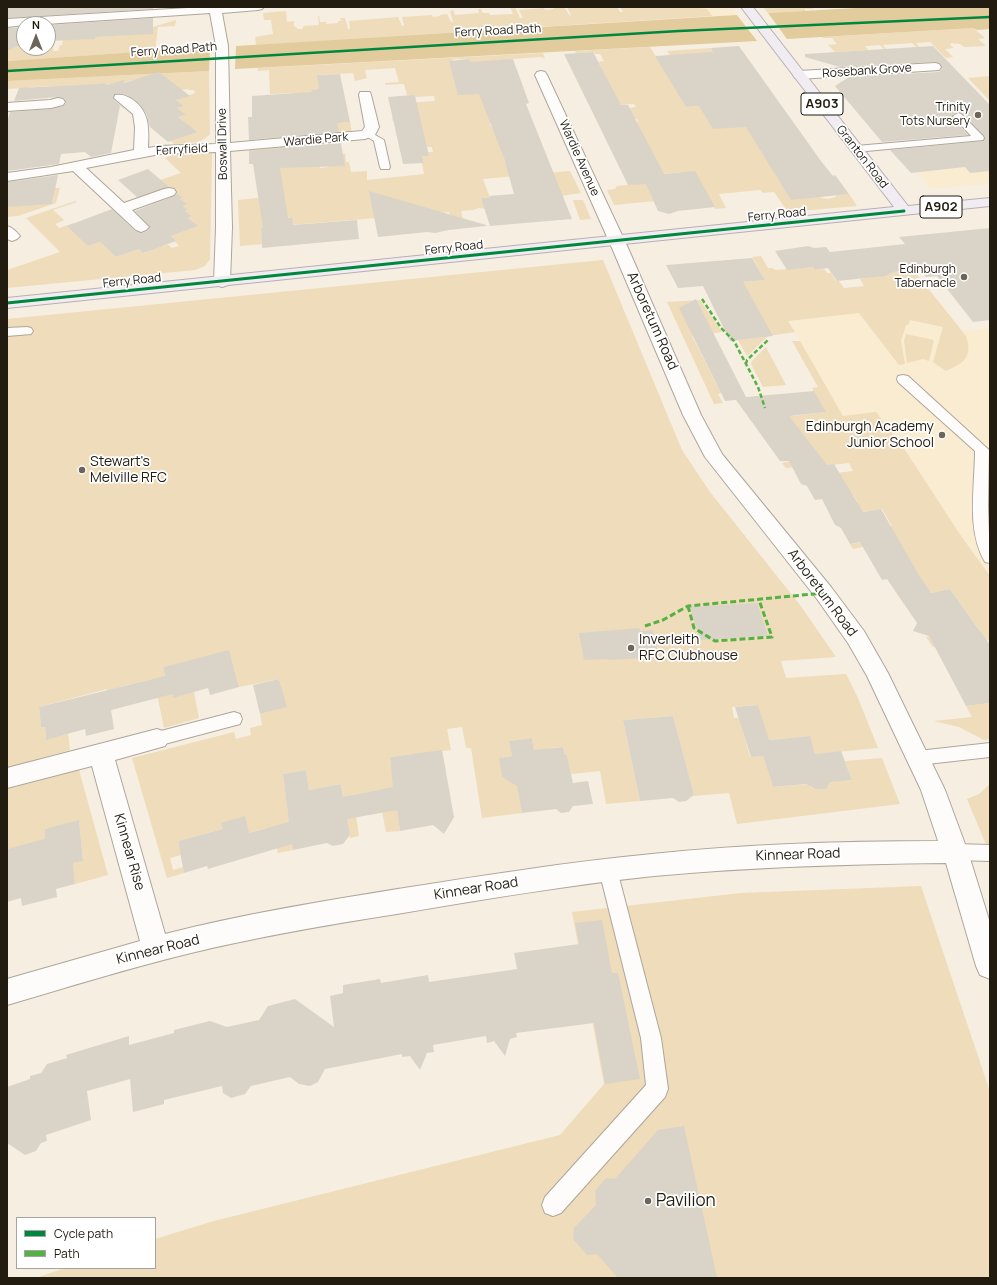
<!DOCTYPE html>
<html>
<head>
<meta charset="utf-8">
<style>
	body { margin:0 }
	#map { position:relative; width:997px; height:1285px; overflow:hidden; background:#f6eee0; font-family:Manrope,sans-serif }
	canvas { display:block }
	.frame { position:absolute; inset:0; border:8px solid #211b10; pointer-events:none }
	.legend { position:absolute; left:16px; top:1217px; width:140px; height:52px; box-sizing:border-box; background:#fff; border:1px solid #a6a49f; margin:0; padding:5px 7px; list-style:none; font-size:12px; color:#211b10 }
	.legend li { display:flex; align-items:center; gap:8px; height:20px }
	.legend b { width:20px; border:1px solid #a6a49f }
	.north { position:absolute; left:16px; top:16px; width:40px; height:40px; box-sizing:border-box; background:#fff; border:1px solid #a6a49f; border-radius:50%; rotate:0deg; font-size:11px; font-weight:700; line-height:16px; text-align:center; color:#211b10 }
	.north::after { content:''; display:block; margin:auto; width:14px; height:18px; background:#6c6559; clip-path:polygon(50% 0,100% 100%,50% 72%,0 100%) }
</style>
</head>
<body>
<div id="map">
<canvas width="997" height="1285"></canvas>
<div class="frame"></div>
<ul class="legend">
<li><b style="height:5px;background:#00873e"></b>Cycle path</li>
<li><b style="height:5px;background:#55b144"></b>Path</li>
</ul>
<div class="north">N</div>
</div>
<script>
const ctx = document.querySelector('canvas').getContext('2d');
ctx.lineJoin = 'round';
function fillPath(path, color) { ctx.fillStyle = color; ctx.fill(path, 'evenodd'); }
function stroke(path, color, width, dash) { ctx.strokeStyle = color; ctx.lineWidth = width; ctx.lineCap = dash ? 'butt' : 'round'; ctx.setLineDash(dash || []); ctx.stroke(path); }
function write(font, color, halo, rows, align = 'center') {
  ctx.font = font + ' Manrope,sans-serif'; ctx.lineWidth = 3.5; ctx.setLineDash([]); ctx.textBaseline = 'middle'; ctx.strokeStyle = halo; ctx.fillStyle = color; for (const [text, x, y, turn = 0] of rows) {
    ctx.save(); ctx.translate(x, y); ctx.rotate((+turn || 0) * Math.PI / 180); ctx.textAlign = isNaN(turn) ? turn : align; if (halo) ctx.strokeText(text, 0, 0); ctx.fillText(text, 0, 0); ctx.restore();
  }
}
const built = new Path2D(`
	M688 7H731L737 15 695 18Z
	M990 165V184L931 189 916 172Z
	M941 304 962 331 990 328V576L959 533 907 453 876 413 843 416 788 321Z`);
const green = new Path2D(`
	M510 7H515L520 18H523L519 10 544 8 545 10 554 9 553 7H564L570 16 571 15 567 7H617L620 12H623L620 7H705L699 8 707 9 712 16 256 45 255 37 273 34 271 20H264L263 13 286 11 287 22 294 21V26L298 29H302L304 26 319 25 318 16H319L320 22H326V24L338 23V21H341L340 18H345L348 29H350L349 21 398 17 402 26 404 25 402 17 432 15 433 17 440 16V15L447 14 451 22H453L450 11 453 10 455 15 479 13 478 9H481L483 13H489L490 15 513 14Z
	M763 7H811L813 9H805V11L768 13Z
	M176 20 175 26 158 27 155 51 7 61V42L24 43V48H48V41L55 40 53 51H58L60 45H62L64 34 87 39H94L95 37 126 35Z
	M973 28 985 38 978 39 986 46 964 47 960 44 951 43 950 45 954 48 945 49 953 57 946 58 930 42 916 43 919 47H916L912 43 883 45 886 49H884L880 45 865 46 868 50 835 52 828 45 837 44 832 38H823L822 37Z
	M650 47 658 60 673 59 667 51 711 48 713 52 680 97 686 107 700 106 736 117 821 198 828 199 836 197V195L849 194 857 206 788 212 774 192 763 193 760 190 719 194 726 208 715 209 710 201 666 200 614 205 607 190 615 189 617 186 636 184 682 172 641 176 630 123 638 122 637 119 628 120 614 110 636 107 634 104 621 105 594 67 601 66 598 62 604 61 600 54H595L593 52 576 53 575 51Z
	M543 53 545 59 541 57 512 59 474 72 469 59H453L454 60 449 62 450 64 497 92 502 122 490 123 491 127H499L505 162 512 161 516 176 570 171 581 193 561 196 516 176 483 179 490 198 481 199 487 209 479 208 473 210 461 211 463 219 453 226 449 212 291 225V217L274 219 277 227 261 228 262 244 240 246 238 200 276 196 283 188V186H272L249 160V150L293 146 294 156 319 164 320 168 328 167V163L345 153 346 162H349L351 172 367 171V180L424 174 422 163H424L422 156H429L428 152H433L432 147H427L413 120 393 121 392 118 412 116 409 103 435 101 434 96 413 97 412 95H407L404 84 385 85V83L399 82 395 68 365 70 367 78 355 81 353 73 317 75 332 88 312 90 313 101 329 123 350 122 352 133H341L327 124 294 96V93L270 94 269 70 258 71V68Z
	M209 71 210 134C202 144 186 143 174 144L171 141 198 132 193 128 185 131 187 124 178 117 185 115 177 108 184 106 176 100 195 93 194 90H190L187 89 182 90 137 84 132 80 117 85 114 83 107 85 105 83 97 85 30 87 27 95 25 88 7 89V81Z
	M990 76V101L968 78Z
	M212 153 210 259 205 266 195 270 7 288V270L60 252 26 218 75 201 77 202 53 210 64 220 55 224 59 228 74 223C81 230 81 239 88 246L100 242 116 257 139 249 144 253 151 250 160 242 164 246 167 244 172 248 179 246 171 236 197 226 188 218 192 216 185 211 188 210 183 206 180 199 183 198 170 188 138 198 130 190 181 173 165 158C178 151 197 153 212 153Z
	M55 188H60L56 203 18 216 7 217V207H11L12 203 53 202Z
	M573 200H583L591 219 580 220Z
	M895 247 966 336C973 357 964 363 946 371L933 362 943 327 910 320 908 325H906L901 341 905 364 899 365 859 313 788 321 795 332 768 336 747 356 738 340 764 337 742 281 743 282 765 280 752 257 761 256 768 268H772L776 270 813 267 815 270 824 269 827 273H831L836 281H839L844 288 864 286 860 279 892 273Z
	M603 260 682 450 710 492 800 605 836 657 781 661 786 678 846 674 858 698 878 748 815 754 809 736 769 740 741 724 750 757 763 756 773 787 810 784V787L815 789H826L827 782 852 780 845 761 882 758 900 804 737 824 729 793 694 796 673 716 623 720 640 801 606 804 600 771 571 774 567 755H565L563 747 550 748 535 759 532 738 510 741 512 756 503 757 505 766 501 770 502 777 507 780 516 778 522 813 482 818 471 748H466L462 727 447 729 451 750 442 751 446 771 412 754 390 757 400 831 386 832 378 790 353 795 359 836 350 838 341 784 309 790 306 770 283 774 293 850 278 853 276 845 271 846 266 828 249 833 222 823 223 829 178 841 181 855 170 858 173 870 183 867 184 873 167 878 132 758 234 732 236 739 251 735 250 728 262 725 260 714 286 707 279 679 239 687 229 651 163 667 167 686 171 685 174 697 194 692 199 718 164 728 154 679 119 687 122 707 111 710 107 689 39 707 41 727H45L46 739 68 734 70 750 7 768V319ZM758 705 761 716 734 718 732 707Z
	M700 300 722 332 692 336 721 393 718 394 723 403 714 404 667 302Z
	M906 334 934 340 929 361 923 359 907 363 904 341Z
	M792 341H800L843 416 876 412 907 453 959 533 990 576V640L975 642 973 637 933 647 926 637 979 629 950 589 931 593 926 586 898 591 906 552 902 546 865 551 863 547 853 549 850 544 894 538 888 527 892 526 882 509 854 513 829 505 857 501 853 495H850L837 473 853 471 849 463 798 469 796 467 786 468 782 463 818 455 779 424 788 407 793 416 825 412 812 388 818 387Z
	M766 347 786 385 763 387 751 364 752 361Z
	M990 703V739L984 740 959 727 934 721 972 717 966 706Z
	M79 770 108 875 75 884 73 863 83 860 79 821 45 829 46 857 11 848 7 849V789Z
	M990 784V847H987L967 799 979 794Z
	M921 886 990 1092V1278H36L65 1268H155V1239L214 1221 560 1135 604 1084 572 912 741 893Z`);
const forest = new Path2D(`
	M874 7H990V29L977 30 973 28 787 39 768 13Z
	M737 15 757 41 235 69 236 46Z
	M210 47 209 71 7 81V61Z`);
const building = new Path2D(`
	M7 7H153V9L7 18Z
	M153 18V34L95 37V39L48 41V25Z
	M24 27V43L7 51V28Z
	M739 46 821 161 833 176 835 175 849 194 791 200 746 127 713 129 699 106 686 107 655 56 713 52 711 48Z
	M933 46 990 105V171L970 173 965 167 911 173 890 150 983 141 985 137 962 113 958 112 952 115V117L968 135 882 142 835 86 849 77 939 72 942 68 939 63 935 62 840 67 805 57V54Z
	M593 52 621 105H628L664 174 695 171 715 207 678 211 669 214 658 211 646 184 628 185 564 54Z
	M469 59 470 62 513 59 529 103 526 104 572 219 490 226 481 198H490L489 196 514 194 504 158 479 94 458 95 449 61Z
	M159 72 190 96 176 100 184 106 177 108 186 115 178 117 198 132 168 142 150 127 146 113 137 102 125 94H115L113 99 127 111 120 106 111 153 91 157 85 152 61 154 59 164 7 171V122L10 112 51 109 63 106 66 103 64 98 58 97 14 101 19 88 99 84 105 83 107 85 124 80V83Z
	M340 74 350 122 337 123 339 132 249 140 248 117H252V96L312 92 311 90 319 89 317 75Z
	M412 95 415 96 429 156H422L424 163 403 164 388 97Z
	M341 143 345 166 280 168 288 218 292 217 293 225 357 220 359 239 262 248 261 228H263L253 164H249V151Z
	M148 169 169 187 137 197 118 180Z
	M58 175 52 204 7 207V182Z
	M369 191 486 225V226L449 230 435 233 427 232 378 237Z
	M177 193 183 198 180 199 187 204 183 206 188 210 185 211 192 216 188 218 198 226 171 236 176 241 143 253 139 249 116 257 100 242 88 246 67 226 112 209 135 231 142 233 147 231 150 227 135 211 174 196Z
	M990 228V320L973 322 937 276 926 277 919 269 896 271 885 276 837 281 828 268 815 270 813 267 787 270 775 251 808 246 814 248 826 247 830 252 905 244 899 237Z
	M752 258 765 280 743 282 773 336 730 341 703 286 678 288 666 265Z
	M696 299 746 397 814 391 826 412 789 416 827 465 834 464 863 512 881 509 919 575 931 593 950 589 990 645V703L966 706 929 636 913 631 917 623 887 579 882 580 860 542 850 544 841 528 835 525 822 499 815 500 807 486 801 484 789 461H780L736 400 725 401 679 308Z
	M757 603 768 636 700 640 690 607Z
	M639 628 640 631 653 630 659 657 609 660 608 659 584 660 579 633Z
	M229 650 239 687 210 695 208 688 173 698V694L111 710 114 729 86 736 85 729 46 740 45 727H41L39 707 165 676 163 667Z
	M279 679 287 707 260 714 253 685Z
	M758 705 769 740 810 736 815 754 841 751 852 780 830 782 826 789H815L806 784 773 787 763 756 751 757 735 707Z
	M673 716 694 795 686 801 679 802 673 798 640 801 623 720Z
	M532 738 534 750 563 747 565 755H567L573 783 588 781 593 804 573 806 569 812 561 813 556 809 522 813 517 786 502 777 499 758 512 756 509 741Z
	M442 750 454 817 444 834 433 825 400 831 397 810 347 819 350 835 343 844 333 846 327 843 293 850 292 844 208 869 207 866 184 873 178 841 223 829 221 823 245 816 249 833 289 822 283 774 306 770 309 790 341 784 343 797 393 787 390 757Z
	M79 820 83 861 73 863 75 884 56 889 57 897 22 906 21 898 7 902V849L45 839V829Z
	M602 920 612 973H618L640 1079 605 1084 594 1023 516 1033 517 1037 510 1039 505 1056 494 1041 487 1043 486 1036 433 1045 434 1052 427 1053 420 1070 410 1056 402 1057V1054L325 1069 318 1082 310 1086 299 1084 290 1077 251 1086 245 1094 231 1098 223 1093 222 1086 164 1100V1104L133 1112 130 1079 87 1091 91 1120 46 1135 47 1141 41 1143 36 1151 25 1155 7 1143V1087L30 1079V1076L41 1073 47 1064 67 1058 66 1055 129 1036V1045L174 1033V1030L210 1021 227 1027 259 1020 268 1006 295 999 334 1027 330 996 343 993V985L380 979 381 983 428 975 429 982 517 969 514 953 579 944 575 923Z
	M684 1126 717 1278H618L597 1254 587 1255 573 1239 574 1228 596 1205 595 1191 606 1178 615 1179 658 1130Z`);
const lane = new Path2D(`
	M958 113 961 114 983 136 984 138 983 140 856 152 851 149 856 146 971 136 953 116Z
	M368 131 384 140 390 167 389 169H381L380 167 374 141 363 134Z
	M27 327 31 328 33 331 31 334 7 336V328Z
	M903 375 908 376 989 450 988 506 990 563 985 562C966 530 975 487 975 451L898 382 897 379 898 376Z
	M234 712 240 714 242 719 240 724 157 746 151 744 148 739 151 734 157 732Z
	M990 743V757L918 765 912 763 909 758 912 753 918 751Z
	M955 844 990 845V861L955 860 948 858 946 852 948 846Z
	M608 862 615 864 617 870 661 1038 668 1089 665 1097 561 1213 553 1216 545 1213 542 1205 545 1197 646 1085 641 1038 599 870 601 864Z`);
const street = new Path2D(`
	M204 7H264L262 9 258 10 222 13 228 46 230 143 362 131 365 127 359 95 360 92H370L371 95 379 127 375 135 365 139 230 151 232 227 230 282 228 285 222 287 216 285 214 282 216 227V152L160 154 86 168 124 203 164 189 169 188 174 189 176 192 174 195 132 210 149 227 146 230 141 232 136 230 73 171 7 181V173L51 167 134 150 135 127 133 114 114 98 115 95C121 94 125 95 130 98 150 110 149 128 148 148L160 146 216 144V46L210 13 46 24H24V25L7 27V19Z
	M935 63 939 64 941 67 939 70 799 79 795 78 793 75 795 72 799 71Z
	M541 71 545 72 547 75 628 248 701 415 722 454 831 587 864 631 888 673 945 790 968 852 990 923V979L980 975 976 966 946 863C848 864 751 867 654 876 570 885 486 899 403 913 332 924 261 936 191 953 129 968 68 987 7 1005V979L140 941 92 766 7 788V768L157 729 165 732 169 739 165 746 115 760 165 934C243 914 324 901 404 888 486 875 569 862 652 854 747 844 843 841 938 841L921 790 867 676 848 643 817 599 705 457 683 415 612 248 535 75 537 72Z
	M58 98 63 99 65 102 63 105 51 108 7 111V103L50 100Z
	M7 226C13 228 16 231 20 236L17 239 12 241 7 239Z`);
const primary = new Path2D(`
	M741 7H753L908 206 990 198V206L7 308V298L894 207Z`);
const quietFar1 = new Path2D(`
	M702 299 721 328 734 341 758 387 765 408
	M746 364 747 360 768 340`);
const quiet = new Path2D(`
	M688 606 694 628 715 641 772 637 759 600
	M645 626 663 620 688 606 824 593`);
const cyclewayFar1 = new Path2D(`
	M7 71 679 31 990 17`);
const cycleway = new Path2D(`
	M7 303 904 211`);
const markers = [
	[978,115,4,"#6c6559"],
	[964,277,4,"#6c6559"],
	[942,435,4,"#6c6559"],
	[82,470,4,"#6c6559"],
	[631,648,4,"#6c6559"],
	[648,1201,4,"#6c6559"]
];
const farStreetnames = [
	["Ferry Road Path",498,31,-3],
	["Ferry Road Path",174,50,-4],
	["Rosebank Grove",867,71,-4],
	["Wardie Park",316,140,-5],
	["Boswall Drive",223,144,-91],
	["Ferryfield",182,150,-3],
	["Granton Road",862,157,52],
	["Wardie Avenue",579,158,66],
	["Ferry Road",777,215,-6],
	["Ferry Road",454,248,-6],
	["Ferry Road",132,281,-6]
];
const farPoinames = [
	["Trinity",970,108],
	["Tots Nursery",970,122],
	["Edinburgh",956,270],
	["Tabernacle",956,284]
];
const shields = [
	[822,104,42],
	[941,207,42]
];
const shieldNames = [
	["A903",822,104],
	["A902",941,207]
];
const streetNames = [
	["Arboretum Road",652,321,66],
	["Arboretum Road",822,593,53],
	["Kinnear Rise",129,852,74],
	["Kinnear Road",798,855,-2],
	["Kinnear Road",476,889,-9],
	["Kinnear Road",158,950,-14]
];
const poiNames = [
	["Edinburgh Academy",934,427,"right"],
	["Junior School",934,443,"right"],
	["Stewart's",90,462],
	["Melville RFC",90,478],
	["Inverleith",639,640],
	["RFC Clubhouse",639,656]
];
const nearPoinames = [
	["Pavilion",656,1201]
];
fillPath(built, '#faecd0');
fillPath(green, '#eedcba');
fillPath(forest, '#e2cb9c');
fillPath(building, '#dad4c8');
stroke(lane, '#ada69b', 2);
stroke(street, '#ada69b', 2);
stroke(primary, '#b8afb3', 2);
fillPath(lane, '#fefcfa');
fillPath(street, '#fefcfa');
fillPath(primary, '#f1ecf1');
stroke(quietFar1, '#55b144', 2.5, [4.5, 2.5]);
stroke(quiet, '#55b144', 3, [6, 3]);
stroke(cyclewayFar1, '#00873e', 2.5);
stroke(cycleway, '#00873e', 3);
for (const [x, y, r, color] of markers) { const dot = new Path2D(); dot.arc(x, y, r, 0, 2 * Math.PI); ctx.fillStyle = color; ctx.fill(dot); stroke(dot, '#fff', 1.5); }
write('12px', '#211b10', '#fff', farStreetnames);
write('12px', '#211b10', '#fff', farPoinames, 'right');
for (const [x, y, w] of shields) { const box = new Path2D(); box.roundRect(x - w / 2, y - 11, w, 22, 3); ctx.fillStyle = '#fff'; ctx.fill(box); stroke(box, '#211b10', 1); }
write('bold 13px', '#211b10', null, shieldNames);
write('14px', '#211b10', '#fff', streetNames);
write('14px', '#211b10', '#fff', poiNames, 'left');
write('17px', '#211b10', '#fff', nearPoinames, 'left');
</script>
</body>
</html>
